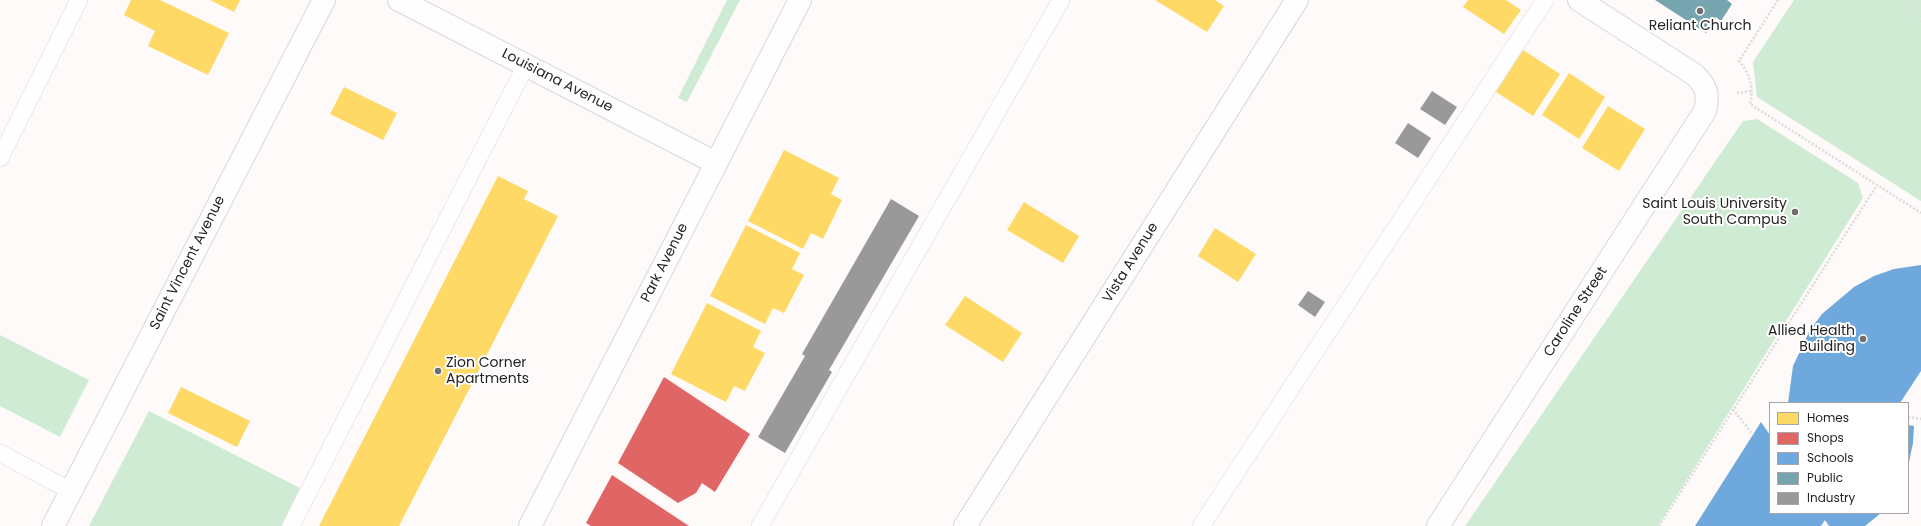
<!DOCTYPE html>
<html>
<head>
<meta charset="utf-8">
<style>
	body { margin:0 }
	#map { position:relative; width:1921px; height:526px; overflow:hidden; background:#fdfaf9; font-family:Poppins,sans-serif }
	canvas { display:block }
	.legend { position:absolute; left:1769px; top:402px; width:140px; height:112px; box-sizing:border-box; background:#fff; border:1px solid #a8a7a7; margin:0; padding:5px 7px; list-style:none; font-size:12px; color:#262423 }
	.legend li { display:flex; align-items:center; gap:8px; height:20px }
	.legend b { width:20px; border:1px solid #a8a7a7 }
</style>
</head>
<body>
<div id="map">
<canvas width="1921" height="526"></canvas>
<ul class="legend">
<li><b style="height:11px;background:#ffd966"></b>Homes</li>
<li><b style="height:11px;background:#e06666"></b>Shops</li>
<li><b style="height:11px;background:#6fa8dc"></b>Schools</li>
<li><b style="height:11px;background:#76a5af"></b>Public</li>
<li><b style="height:11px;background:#999"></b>Industry</li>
</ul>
</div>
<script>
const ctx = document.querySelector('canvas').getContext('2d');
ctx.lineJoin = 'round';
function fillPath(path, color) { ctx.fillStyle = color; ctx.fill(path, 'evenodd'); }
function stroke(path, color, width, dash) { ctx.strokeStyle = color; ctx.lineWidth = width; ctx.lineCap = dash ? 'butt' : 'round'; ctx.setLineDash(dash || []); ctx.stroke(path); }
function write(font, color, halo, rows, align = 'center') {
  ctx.font = font + ' Poppins,sans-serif'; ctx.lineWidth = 4; ctx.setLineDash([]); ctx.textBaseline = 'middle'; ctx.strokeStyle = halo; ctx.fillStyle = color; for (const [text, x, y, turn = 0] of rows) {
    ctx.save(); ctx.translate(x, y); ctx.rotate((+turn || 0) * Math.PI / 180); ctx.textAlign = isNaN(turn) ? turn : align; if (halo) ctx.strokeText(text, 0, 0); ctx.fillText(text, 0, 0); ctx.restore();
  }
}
const green = new Path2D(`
	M727 0H740L687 102 678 98Z
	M1794 0H1921V201L1757 97 1753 62Z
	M1757 119 1858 183 1863 198 1658 526H1465L1743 121Z
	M0 335 89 380 60 437 0 406Z
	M149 411 300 488 281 526H89Z`);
const homes = new Path2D(`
	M131 0H160L229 33 208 75 148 46 155 31 124 15Z
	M210 0H240L234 12Z
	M1155 0H1215L1224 6 1207 32Z
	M1468 0H1506L1521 10 1504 34 1463 7Z
	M1523 50 1560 74 1533 116 1496 92Z
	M1569 73 1605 97 1579 139 1542 115Z
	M344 87 397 113 383 140 330 114Z
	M1608 106 1645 129 1619 171 1582 148Z
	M784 150 839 178 831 194 842 200 823 239 811 233 803 249 748 221Z
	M498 176 528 191 524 199 558 216 399 526H319Z
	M1024 202 1079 236 1063 263 1007 230Z
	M746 225 800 253 792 269 804 275 784 313 773 308 765 324 710 296Z
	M1215 228 1256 254 1238 282 1198 256Z
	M965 296 1022 333 1003 362 945 325Z
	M707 303 761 331 753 347 765 353 745 391 734 386 726 402 671 374Z
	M181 387 250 421 237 447 168 413Z`);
const shops = new Path2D(`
	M664 377 750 434 715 492 702 483 696 493 678 503 618 463Z
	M612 475 689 526H591L586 523Z`);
const schools = new Path2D(`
	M1921 265V371L1900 403H1788L1793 366 1810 330 1822 314 1854 287 1874 276 1894 269Z
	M1761 422 1770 435V513H1881L1865 526H1829L1825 520 1821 526H1695Z
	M1908 425 1914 426 1913 443 1909 462Z`);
const public = new Path2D(`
	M1655 0H1727L1732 4 1721 21 1716 17 1706 33Z`);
const industry = new Path2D(`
	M1432 91 1457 107 1445 125 1420 109Z
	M1408 123 1431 138 1418 158 1395 143Z
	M891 199 919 216 829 370 832 372 785 453 758 437 805 356 802 354Z
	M1308 291 1325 302 1315 317 1298 305Z`);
const path = new Path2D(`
	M1778 0 1739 61C1750 73 1754 89 1750 104L1921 213
	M1907 0 1921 24
	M1737 93 1751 91
	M1733 409 1753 435
	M1908 417 1921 419
	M1659 526 1877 185`);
const lane = new Path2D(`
	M0 158 79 0
	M0 453 71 491
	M291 526 526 65
	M760 526 1061 0
	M1201 526 1545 0`);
const street = new Path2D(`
	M399 0 716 163
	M53 526 324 0
	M530 526 800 0
	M965 526 1297 0
	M1438 526 1705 111C1709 95 1707 87 1695 75L1579 0`);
const markers = [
	[1700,11,4,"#716f6e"],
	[1795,212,4,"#716f6e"],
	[1863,339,4,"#716f6e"],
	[438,371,4,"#716f6e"]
];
const poiNames = [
	["Reliant Church",1700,26,"center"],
	["Saint Louis University",1787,204],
	["South Campus",1787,220],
	["Allied Health",1855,331],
	["Building",1855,347],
	["Zion Corner",446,363,"left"],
	["Apartments",446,379,"left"]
];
const streetNames = [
	["Louisiana Avenue",557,81,27],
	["Saint Vincent Avenue",188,263,-63],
	["Park Avenue",665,263,-63],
	["Vista Avenue",1131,263,-58],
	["Caroline Street",1576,312,-57]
];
fillPath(green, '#d0ebd4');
fillPath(homes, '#ffd966');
fillPath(shops, '#e06666');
fillPath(schools, '#6fa8dc');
fillPath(public, '#76a5af');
fillPath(industry, '#999');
stroke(lane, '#dad8d7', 18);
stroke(street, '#dad8d7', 24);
stroke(path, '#dbdbda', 2.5, [2, 2]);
stroke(lane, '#fffefe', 17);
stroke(street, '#fffefe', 22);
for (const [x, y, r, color] of markers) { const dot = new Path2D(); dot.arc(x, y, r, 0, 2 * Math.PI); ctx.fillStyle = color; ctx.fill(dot); stroke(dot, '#fff', 1.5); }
write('14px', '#262423', '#fff', poiNames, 'right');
write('14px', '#262423', '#fff', streetNames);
</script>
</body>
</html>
